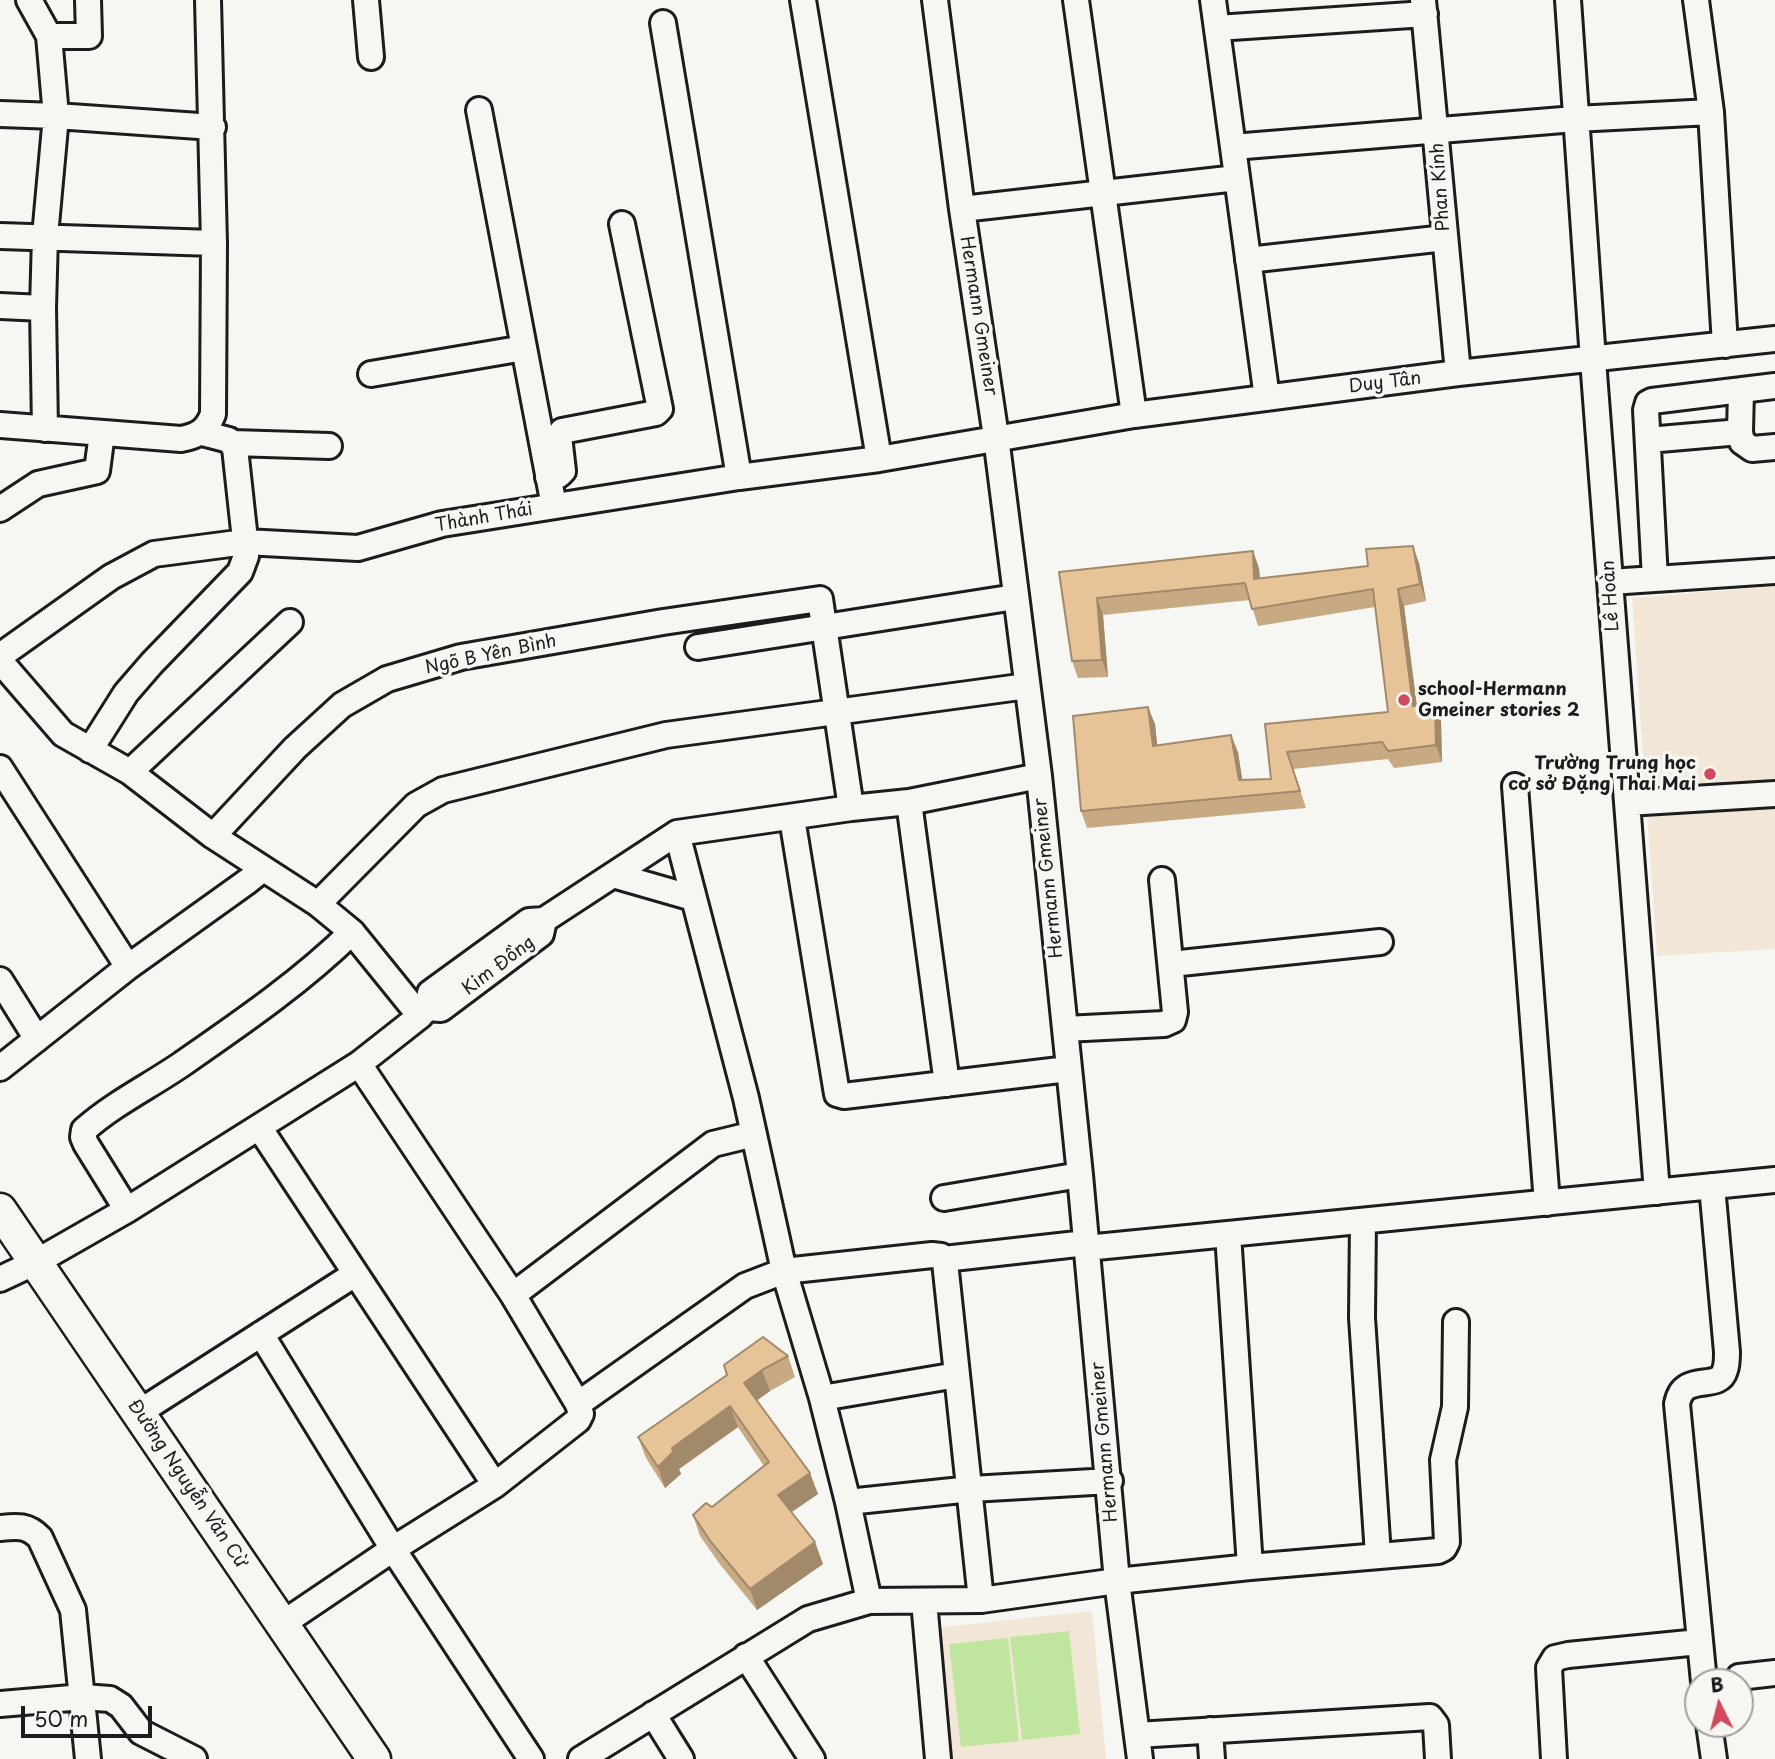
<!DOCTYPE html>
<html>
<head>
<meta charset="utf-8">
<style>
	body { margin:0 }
	#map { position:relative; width:1775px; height:1759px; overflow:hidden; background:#f6f6f2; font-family:"Playpen Sans",sans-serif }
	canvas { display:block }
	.north { position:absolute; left:1684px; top:1668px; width:70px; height:70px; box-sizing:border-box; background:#f6f6f2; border:2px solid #9f9f9c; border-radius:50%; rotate:354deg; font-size:19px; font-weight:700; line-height:28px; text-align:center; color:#1c1c1c }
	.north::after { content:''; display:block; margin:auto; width:24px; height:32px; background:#d1495b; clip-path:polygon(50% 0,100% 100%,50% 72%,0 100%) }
	.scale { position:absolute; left:21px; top:1706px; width:131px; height:32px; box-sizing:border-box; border:4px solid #1c1c1c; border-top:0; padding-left:9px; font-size:21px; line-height:24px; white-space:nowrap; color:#1c1c1c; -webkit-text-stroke:5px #f6f6f2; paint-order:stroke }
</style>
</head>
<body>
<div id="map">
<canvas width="1775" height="1759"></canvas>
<div class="north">B</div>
<div class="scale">50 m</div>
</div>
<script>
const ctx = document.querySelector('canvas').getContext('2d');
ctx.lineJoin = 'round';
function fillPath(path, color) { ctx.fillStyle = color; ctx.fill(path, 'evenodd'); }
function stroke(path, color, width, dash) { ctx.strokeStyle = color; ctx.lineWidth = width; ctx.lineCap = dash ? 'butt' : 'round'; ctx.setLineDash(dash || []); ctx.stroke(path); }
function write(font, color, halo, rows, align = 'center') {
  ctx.font = font + ' "Playpen Sans",sans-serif'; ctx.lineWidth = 7; ctx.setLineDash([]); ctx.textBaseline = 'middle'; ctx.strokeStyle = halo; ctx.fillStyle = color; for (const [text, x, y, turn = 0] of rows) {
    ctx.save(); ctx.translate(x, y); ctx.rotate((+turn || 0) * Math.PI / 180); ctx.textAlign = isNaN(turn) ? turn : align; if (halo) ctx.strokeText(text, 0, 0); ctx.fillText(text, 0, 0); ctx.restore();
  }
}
const built = new Path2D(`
	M1775 586V949L1657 956 1632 598Z
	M1092 1611 1106 1759H946L934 1628Z`);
const green = new Path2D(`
	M1069 1631 1080 1734 1022 1740 1010 1637Z
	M1008 1638 1019 1741 961 1747 949 1644Z`);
const minor = new Path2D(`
	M29 0 49 36 56 116 45 236 43 308 45 429
	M366 0 371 57
	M803 0 879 459
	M935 0 962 209 996 437 1039 776 1080 1175 1117 1581 1140 1759
	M1076 0 1134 415
	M1213 0 1267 398
	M1423 0 1458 373
	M1568 0 1593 360 1657 1192
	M1696 0 1711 112 1725 345
	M663 23 739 477
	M1217 28 1425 14
	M49 36H89L88 0
	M479 110 554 506
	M0 114 56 116 213 127
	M1233 147 1575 119 1711 112
	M962 209 1237 178
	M0 236 214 243
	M1248 260 1445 238
	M0 306 43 308
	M371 374 524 348
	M1741 390 1740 432 1742 442 1752 449 1775 447
	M0 425 181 439C197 436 207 431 213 414L214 243 208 0
	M1648 440 1740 432
	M233 443 329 446
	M548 477 559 475 563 471 559 436 562 431 656 413 660 409 622 224
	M0 509 38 484 97 471 102 433
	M1655 579 1646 410 1648 403 1652 401 1775 386
	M1610 582 1775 571
	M698 647 1015 597
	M0 656 111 577 154 554 245 542 358 548 442 524 739 477 879 459 1134 415 1458 373 1775 339
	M0 661 63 734 130 772 213 836 318 904 352 932 420 1016
	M90 750 126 693 152 663 240 572 246 556V549L235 448 229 440 202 433
	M0 768 128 967
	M130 772 290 622
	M1515 786 1547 1203
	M909 802 947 1084
	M1627 803 1775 794
	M792 818 837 1094 844 1096 1068 1069
	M677 833 746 1098 784 1271 822 1398 848 1502 869 1601
	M213 836 295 748 342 705 387 679 461 657 663 622 820 599 851 808
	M613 875 693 898
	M318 904 416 805 443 790 666 735 1027 686
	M1171 964 1380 942
	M0 980 37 1039
	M427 1008 441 1009 541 934 544 920 677 833 851 808 909 802 1039 776
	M1065 1029 1164 1024 1173 1020 1175 1012 1162 880
	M0 1068 128 967 248 881 263 869
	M259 1127 495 1485
	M944 1198 1080 1175
	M127 1210 86 1144 83 1137 84 1130C113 1104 150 1086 182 1064 241 1023 301 982 352 932
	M1363 1221 1362 1318 1378 1555
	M1228 1234 1250 1567
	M1086 1248 1775 1180
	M944 1259 1086 1243
	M0 1279 36 1262 127 1210 359 1064 420 1016 427 1008 430 993 529 921 544 920
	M513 1295 713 1144 754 1134
	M261 1334 393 1549 531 1759
	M822 1398 957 1375
	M578 1404 745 1286 784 1271 932 1255 941 1256 945 1262 981 1600
	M138 1413 355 1274
	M848 1502 971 1489 1110 1481
	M0 1528C17 1526 28 1525 40 1538L73 1610 88 1759
	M924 1601 938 1759
	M282 1624 393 1549 495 1485 578 1420 581 1414 578 1404 513 1295 359 1064
	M746 1656 812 1759
	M1739 1677 1775 1673
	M1704 1682 1677 1404C1683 1370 1719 1393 1725 1370 1727 1365 1727 1358 1727 1352L1712 1186
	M0 1704 83 1697 110 1699 121 1706 141 1732 194 1759
	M653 1714 681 1759
	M1709 1724 1714 1759
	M1210 1730 1212 1759
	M1137 1735 1430 1717 1436 1725 1438 1759
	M581 1759 808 1619 869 1601 981 1600 1117 1581 1250 1567 1438 1551 1444 1548 1447 1542 1443 1460 1455 1407 1456 1322
	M1554 1759 1549 1668 1555 1658 1568 1655 1699 1642`);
const major = new Path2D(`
	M0 1210 374 1759`);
const wall = new Path2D(`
	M1419 563 1426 601 1404 606 1417 706 1441 721 1442 762 1394 768 1388 759 1293 769 1306 808 1087 828 1081 811 1155 724 1157 745 1238 752 1242 780 1271 779 1265 724 1388 712 1375 607 1258 626 1250 600 1103 615 1108 677 1078 678 1072 661 1059 572 1259 568 1260 579Z
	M788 1356 795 1377 770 1391 757 1400 818 1494 791 1512 823 1564 757 1610 719 1563 700 1536 693 1515 712 1507 764 1466 738 1427 679 1469 681 1474 665 1488 646 1458 638 1437 727 1375Z`);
const shadedWall = new Path2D(`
	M1413 546 1419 563 1426 601 1420 584Z
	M1253 551 1259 568 1261 596 1254 579Z
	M1398 589 1404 606 1419 723 1413 706Z
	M1097 598 1103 615 1108 677 1102 660Z
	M1435 704 1441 721 1442 762 1436 745Z
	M1148 707 1155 724 1159 763 1153 746Z
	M1231 735 1238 752 1245 797 1239 780Z
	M762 1370 770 1391 752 1404 744 1383Z
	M730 1406 738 1427 679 1469 681 1474 665 1488 658 1467 672 1448Z
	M810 1473 818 1494 786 1516 778 1495Z
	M815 1542 823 1564 757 1610 750 1589Z`);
const building = new Path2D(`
	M1413 546 1420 584 1398 589 1413 706 1435 704 1436 745 1388 751 1382 742 1287 752 1300 791 1081 811 1073 716 1148 707 1153 746 1231 735 1239 780 1271 779 1265 724 1388 712 1373 589 1252 609 1245 583 1097 598 1102 660 1072 661 1059 572 1253 551 1254 579 1368 566 1366 549Z
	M763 1337 788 1356 762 1370 744 1383 810 1473 778 1495 815 1542 750 1589 711 1542 693 1515 706 1503 712 1507 769 1462 730 1406 672 1448 673 1452 658 1467 638 1437 727 1375 724 1365Z`);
const markers = [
	[1404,700,7,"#d1495b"],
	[1710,774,7,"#d1495b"]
];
const streetNames = [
	["Phan Kính",1441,187,-94],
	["Hermann Gmeiner",978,316,81],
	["Duy Tân",1385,383,-7],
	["Thành Thái",484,518,-10],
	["Lê Hoàn",1611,596,-94],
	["Ngõ B Yên Bình",491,655,-12],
	["Hermann Gmeiner",1049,878,-96],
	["Kim Đồng",499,966,-37],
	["Hermann Gmeiner",1105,1442,-95],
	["Đường Nguyễn Văn Cừ",187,1484,56]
];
const poiNames = [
	["school-Hermann",1418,690],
	["Gmeiner stories 2",1418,711],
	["Trường Trung học",1696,764,"right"],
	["cơ sở Đặng Thai Mai",1696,785,"right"]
];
fillPath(built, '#f2e7d7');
fillPath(green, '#c0e59f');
stroke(minor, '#1c1c1c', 30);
stroke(major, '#1c1c1c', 37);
stroke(minor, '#f6f6f2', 24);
stroke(major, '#f6f6f2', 32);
fillPath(wall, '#c7a983');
fillPath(shadedWall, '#a2896a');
fillPath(building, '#e7c498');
stroke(building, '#a2896a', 2);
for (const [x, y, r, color] of markers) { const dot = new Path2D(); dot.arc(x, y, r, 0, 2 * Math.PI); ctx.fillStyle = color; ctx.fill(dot); stroke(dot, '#f6f6f2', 2.5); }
write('18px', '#1c1c1c', '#f6f6f2', streetNames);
write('bold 18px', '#1c1c1c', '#f6f6f2', poiNames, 'left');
</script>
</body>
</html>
